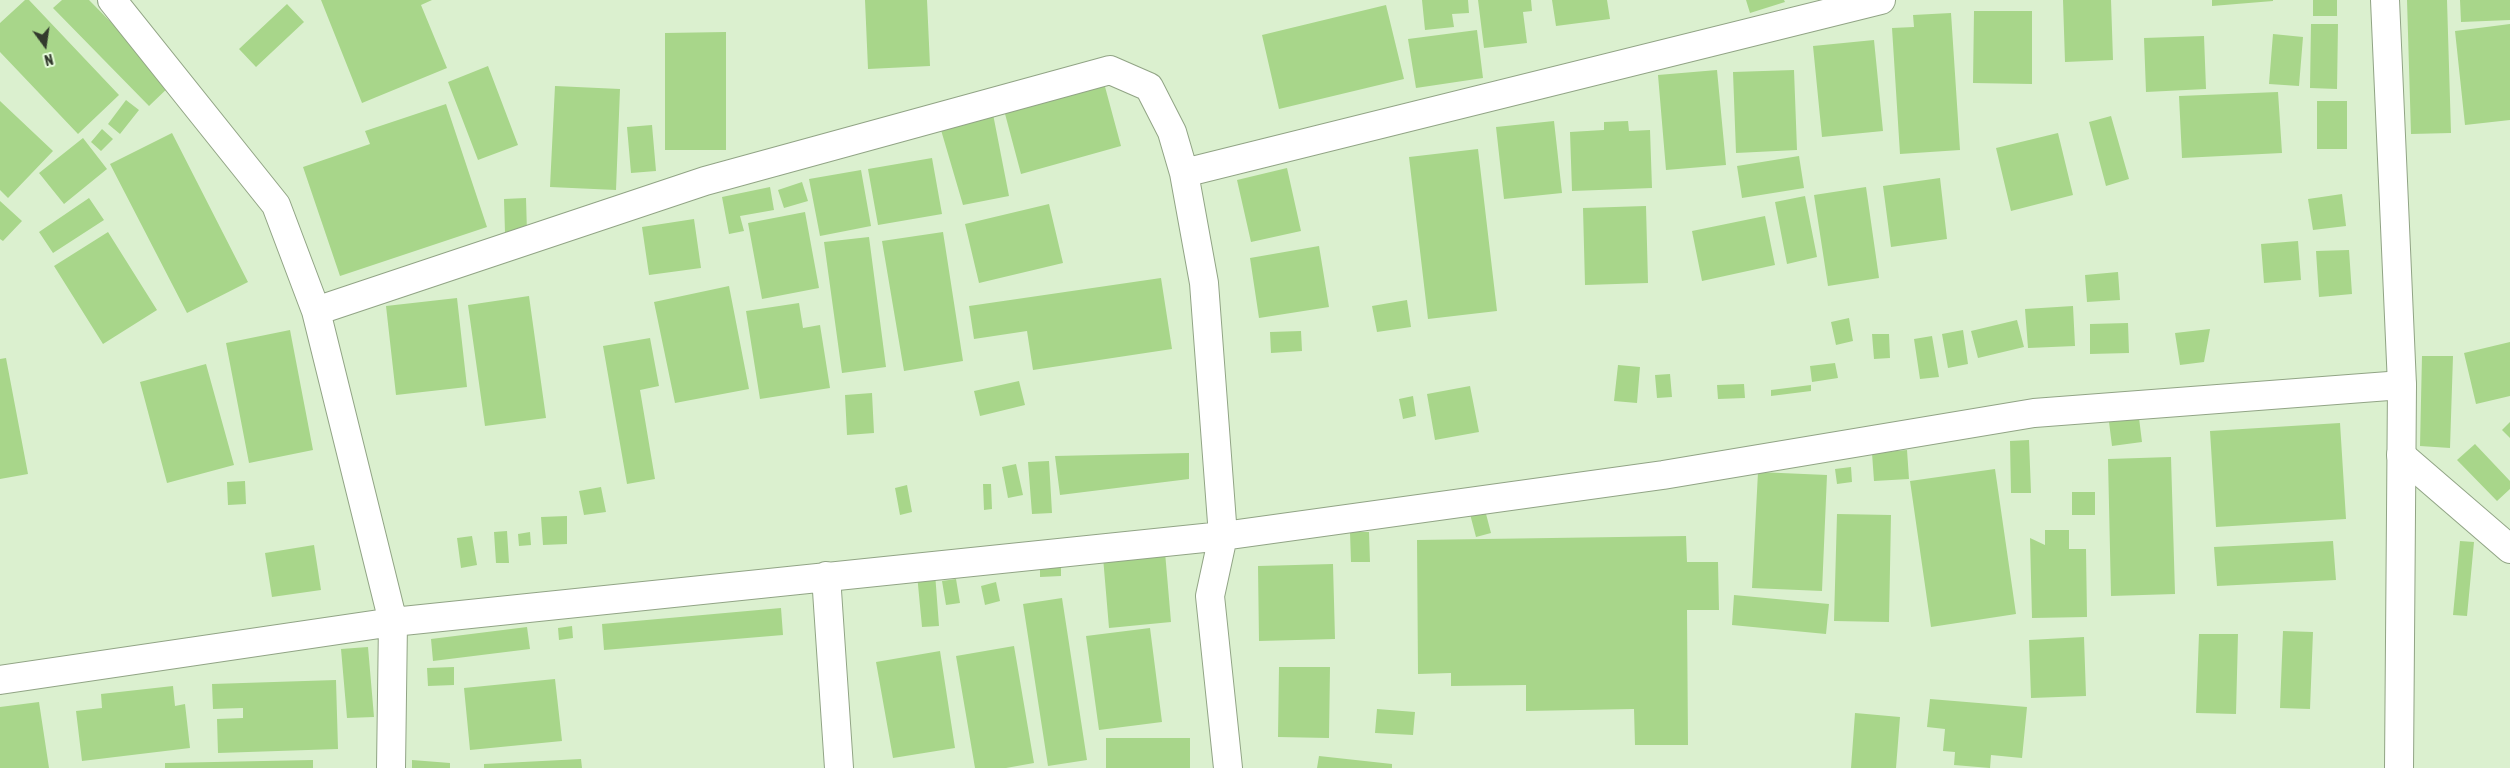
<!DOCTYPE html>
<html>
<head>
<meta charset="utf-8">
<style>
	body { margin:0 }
	#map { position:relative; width:2510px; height:768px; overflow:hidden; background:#dbf0cf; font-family:"Asap Condensed",sans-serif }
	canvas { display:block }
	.north { position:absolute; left:20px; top:20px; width:50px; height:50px; -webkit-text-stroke:4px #e8fedc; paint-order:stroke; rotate:166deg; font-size:14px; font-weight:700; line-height:20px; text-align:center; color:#323a2d }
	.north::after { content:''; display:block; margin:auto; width:18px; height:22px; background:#323a2d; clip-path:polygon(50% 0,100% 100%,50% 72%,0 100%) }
</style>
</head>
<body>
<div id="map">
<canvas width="2510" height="768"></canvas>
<div class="north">N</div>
</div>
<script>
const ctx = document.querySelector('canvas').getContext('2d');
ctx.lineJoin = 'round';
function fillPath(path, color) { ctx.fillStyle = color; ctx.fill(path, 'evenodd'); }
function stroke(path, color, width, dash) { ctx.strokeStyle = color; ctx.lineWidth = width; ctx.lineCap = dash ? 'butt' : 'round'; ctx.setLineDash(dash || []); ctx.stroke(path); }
const building = new Path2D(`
	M25 0H29L119 95 78 134 0 52V23Z
	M62 0H89L172 84 149 106 53 8Z
	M321 0H432L421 5 447 68 362 103Z
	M865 0H927L930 66 868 69Z
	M1422 0H1468L1469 13 1452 14 1454 27 1425 30Z
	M1478 0H1531L1532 11 1523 12 1527 43 1484 48Z
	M1552 0H1607L1610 19 1556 26Z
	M1746 0H1784L1785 2 1750 13Z
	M2063 0H2111L2113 60 2065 62Z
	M2212 0H2273V1L2212 6Z
	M2313 0H2337V16H2313Z
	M2407 0H2447L2451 133 2411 134Z
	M2460 0H2510V20L2461 22Z
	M287 4 304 22 256 67 239 49Z
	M1386 5 1404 79 1279 109 1262 35Z
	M1974 11H2032V84L1973 83Z
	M1951 13 1960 150 1900 154 1892 28 1914 27 1913 15Z
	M2311 24H2338L2337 89 2310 88Z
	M2510 24V120L2465 125 2455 31Z
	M1477 30 1483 78 1416 88 1408 39Z
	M726 32V150H665V33Z
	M2273 34 2303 37 2299 86 2269 84Z
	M2204 36 2206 89 2146 92 2144 38Z
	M1874 40 1883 131 1822 137 1813 46Z
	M488 66 518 145 478 160 448 82Z
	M1717 70 1726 165 1666 170 1658 75Z
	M1794 70 1797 150 1736 153 1733 72Z
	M1104 83 1121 146 1021 174 1004 110Z
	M555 86 620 89 616 190 550 187Z
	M2278 92 2282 153 2182 158 2179 96Z
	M126 100 139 110 120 134 108 124Z
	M0 101 53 151 8 198 0 190Z
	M2317 101H2347V149H2317Z
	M446 104 487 227 340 276 303 167 370 144 365 131Z
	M993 114 1009 196 963 205 941 130Z
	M2111 116 2129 179 2106 186 2089 122Z
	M1554 121 1562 193 1504 199 1496 127Z
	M1628 121 1629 131 1650 130 1652 188 1572 191 1570 132 1604 130V122Z
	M652 125 656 171 631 173 627 127Z
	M102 129 113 139 101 151 91 142Z
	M172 133 248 282 187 313 110 164Z
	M2058 133 2073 195 2011 211 1996 148Z
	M83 138 107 169 64 204 39 173Z
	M1478 149 1497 311 1428 319 1409 157Z
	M1799 156 1804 188 1742 198 1737 166Z
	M932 158 942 214 878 225 868 169Z
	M1287 168 1301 231 1251 242 1237 180Z
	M861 170 871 226 820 236 809 179Z
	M1940 178 1947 239 1891 247 1883 186Z
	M802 182 808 201 784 208 778 190Z
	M770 187 774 210 740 216 744 231 729 234 722 197Z
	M1866 187 1879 278 1828 286 1814 195Z
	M2342 194 2346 226 2313 230 2308 199Z
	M1805 196 1817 257 1787 264 1775 202Z
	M89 198 104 220 53 253 39 232Z
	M526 198 527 233H505L504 199Z
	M0 201 22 221 3 241 0 239Z
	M1049 204 1063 263 979 283 965 224Z
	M1646 206 1648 283 1585 285 1583 208Z
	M805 212 819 288 762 299 748 223Z
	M1765 216 1775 265 1702 281 1692 231Z
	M694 219 701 268 649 275 642 227Z
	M108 232 157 310 103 344 54 266Z
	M943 232 963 361 904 371 882 241Z
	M869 237 886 367 842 373 824 242Z
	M2298 241 2301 280 2264 283 2261 244Z
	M1319 246 1329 307 1259 318 1250 258Z
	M2349 250 2352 294 2319 297 2316 251Z
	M2118 272 2120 300 2087 302 2085 275Z
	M1161 278 1172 349 1033 370 1027 331 974 339 969 306Z
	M729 286 749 389 675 403 654 302Z
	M529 296 546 418 485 426 468 305Z
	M457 298 467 387 396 395 386 306Z
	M1407 300 1411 327 1377 332 1372 306Z
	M799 303 803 328 820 325 830 388 760 399 746 311Z
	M2073 306 2075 346 2028 348 2025 309Z
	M1849 318 1853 341 1836 345 1831 322Z
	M2017 320 2024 347 1978 358 1971 331Z
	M2128 323 2129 353 2090 354V324Z
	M2210 329 2204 362 2180 365 2175 333Z
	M290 330 313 450 249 463 226 343Z
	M1963 330 1968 364 1948 368 1942 334Z
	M1301 331 1302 351 1271 353 1270 332Z
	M1872 334H1889L1890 358 1874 359Z
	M1932 336 1939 377 1920 379 1914 339Z
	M650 338 659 386 640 390 655 479 627 484 603 346Z
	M2510 342V396L2476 404 2464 353Z
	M2422 356H2453L2450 448 2420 446Z
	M6 358 28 474 0 479V359Z
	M1835 363 1838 378 1812 382 1810 366Z
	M206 364 234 465 167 483 140 382Z
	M1618 365 1640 367 1637 403 1614 401Z
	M1670 374 1672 397 1657 398 1655 375Z
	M1019 381 1025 405 980 416 974 391Z
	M1744 384 1745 398 1718 399 1717 385Z
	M1811 385V391L1771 396V390Z
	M1470 386 1479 432 1435 440 1427 394Z
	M872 393 874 433 847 435 845 395Z
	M1413 396 1416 416 1403 419 1399 399Z
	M2139 418 2142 442 2112 446 2109 422Z
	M2510 422V438L2502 430Z
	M2340 423 2346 519 2216 527 2210 431Z
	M2029 440 2031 493H2011L2010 441Z
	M2475 444 2510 481V489L2497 501 2457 460Z
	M1907 450 1909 479 1874 481 1872 453Z
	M1189 453V479L1060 495 1055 456Z
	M2171 457 2175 594 2111 596 2108 459Z
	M1049 461 1052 513 1032 514 1028 462Z
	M1016 464 1023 495 1008 498 1002 467Z
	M1851 467 1852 482 1837 484 1835 469Z
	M1995 469 2016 614 1931 627 1910 481Z
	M1758 472 1827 475 1822 591 1752 588Z
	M245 481 246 504 228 505 227 482Z
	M983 484H991L992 509 984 510Z
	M907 485 912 512 900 515 895 488Z
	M601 487 606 512 584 515 579 491Z
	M2072 492H2095V515H2072Z
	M1485 510 1491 533 1476 537 1470 514Z
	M1837 514 1891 515 1889 622 1834 621Z
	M567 516V544L543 545 541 517Z
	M2045 530H2069V549H2086L2087 617 2032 618 2030 538 2045 545Z
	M507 531 509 563H496L494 532Z
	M530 532 531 545 519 546 518 534Z
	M1350 532H1369L1370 562H1351Z
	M472 536 477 565 461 568 457 538Z
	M1686 536 1687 562H1718L1719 610H1687L1688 745H1635L1634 709 1526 711V685L1451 686V673L1418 674 1417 540Z
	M2333 541 2336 580 2217 586 2214 547Z
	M2460 541 2474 542 2467 616 2453 615Z
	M314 545 321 590 272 597 265 553Z
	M1165 552 1171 622 1109 628 1103 557Z
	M1061 558V576L1040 577V559Z
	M1333 564 1335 639 1259 641 1258 566Z
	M935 573 939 626 922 627 917 574Z
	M956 579 960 603 946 605 942 581Z
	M996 582 1000 601 985 605 981 586Z
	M1734 595 1829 604 1826 634 1732 625Z
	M1062 598 1087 760 1048 766 1023 604Z
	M781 608 783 635 604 650 602 624Z
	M572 626 573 638 559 640 558 628Z
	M527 627 530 649 433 661 431 639Z
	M1150 628 1162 722 1099 730 1086 636Z
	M2283 631 2313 632 2310 709 2280 708Z
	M2199 634H2238L2236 714 2196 713Z
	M2084 637 2086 696 2031 698 2029 640Z
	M1014 646 1034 763 1006 768H975L956 656Z
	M368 647 374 717 347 718 341 649Z
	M940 651 955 748 893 758 876 662Z
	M454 667V685L428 686 427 668Z
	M1279 667H1330L1329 738 1278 737Z
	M555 679 562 741 470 750 464 688Z
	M336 680 338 749 218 753 217 719 243 718V708L213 709 212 684Z
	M173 686 175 706 185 704 190 748 82 761 76 711 102 708 101 694Z
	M1930 699 2027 707 2022 758 1991 755 1990 768 1954 765 1955 752 1943 751 1945 729 1927 727Z
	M39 702 49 768H0V707Z
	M1377 709 1415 712 1413 735 1375 733Z
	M1855 713 1900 717 1896 768H1851Z
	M1106 738H1190V768H1106Z
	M1319 756 1392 764V768H1317Z
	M581 759 582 768H484V764Z
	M313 760V768H165V763Z
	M412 760 450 763V768H412Z`);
const minor = new Path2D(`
	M316 311 705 181 1110 70 1149 87 1172 132 1184 173
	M2401 455 2510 549
	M826 576 839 768
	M0 680 393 622 316 311 276 205 112 0
	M391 768 393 622 1223 536 1663 475 2034 413 2402 385
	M1228 768 1210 596 1223 536 1204 283 1184 173 1881 0`);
const tertiary = new Path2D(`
	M2385 0 2402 385 2399 768`);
fillPath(building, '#a8d68a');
stroke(minor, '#91a485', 30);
stroke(tertiary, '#91a485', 30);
stroke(minor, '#fff', 28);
stroke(tertiary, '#fff', 28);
</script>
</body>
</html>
